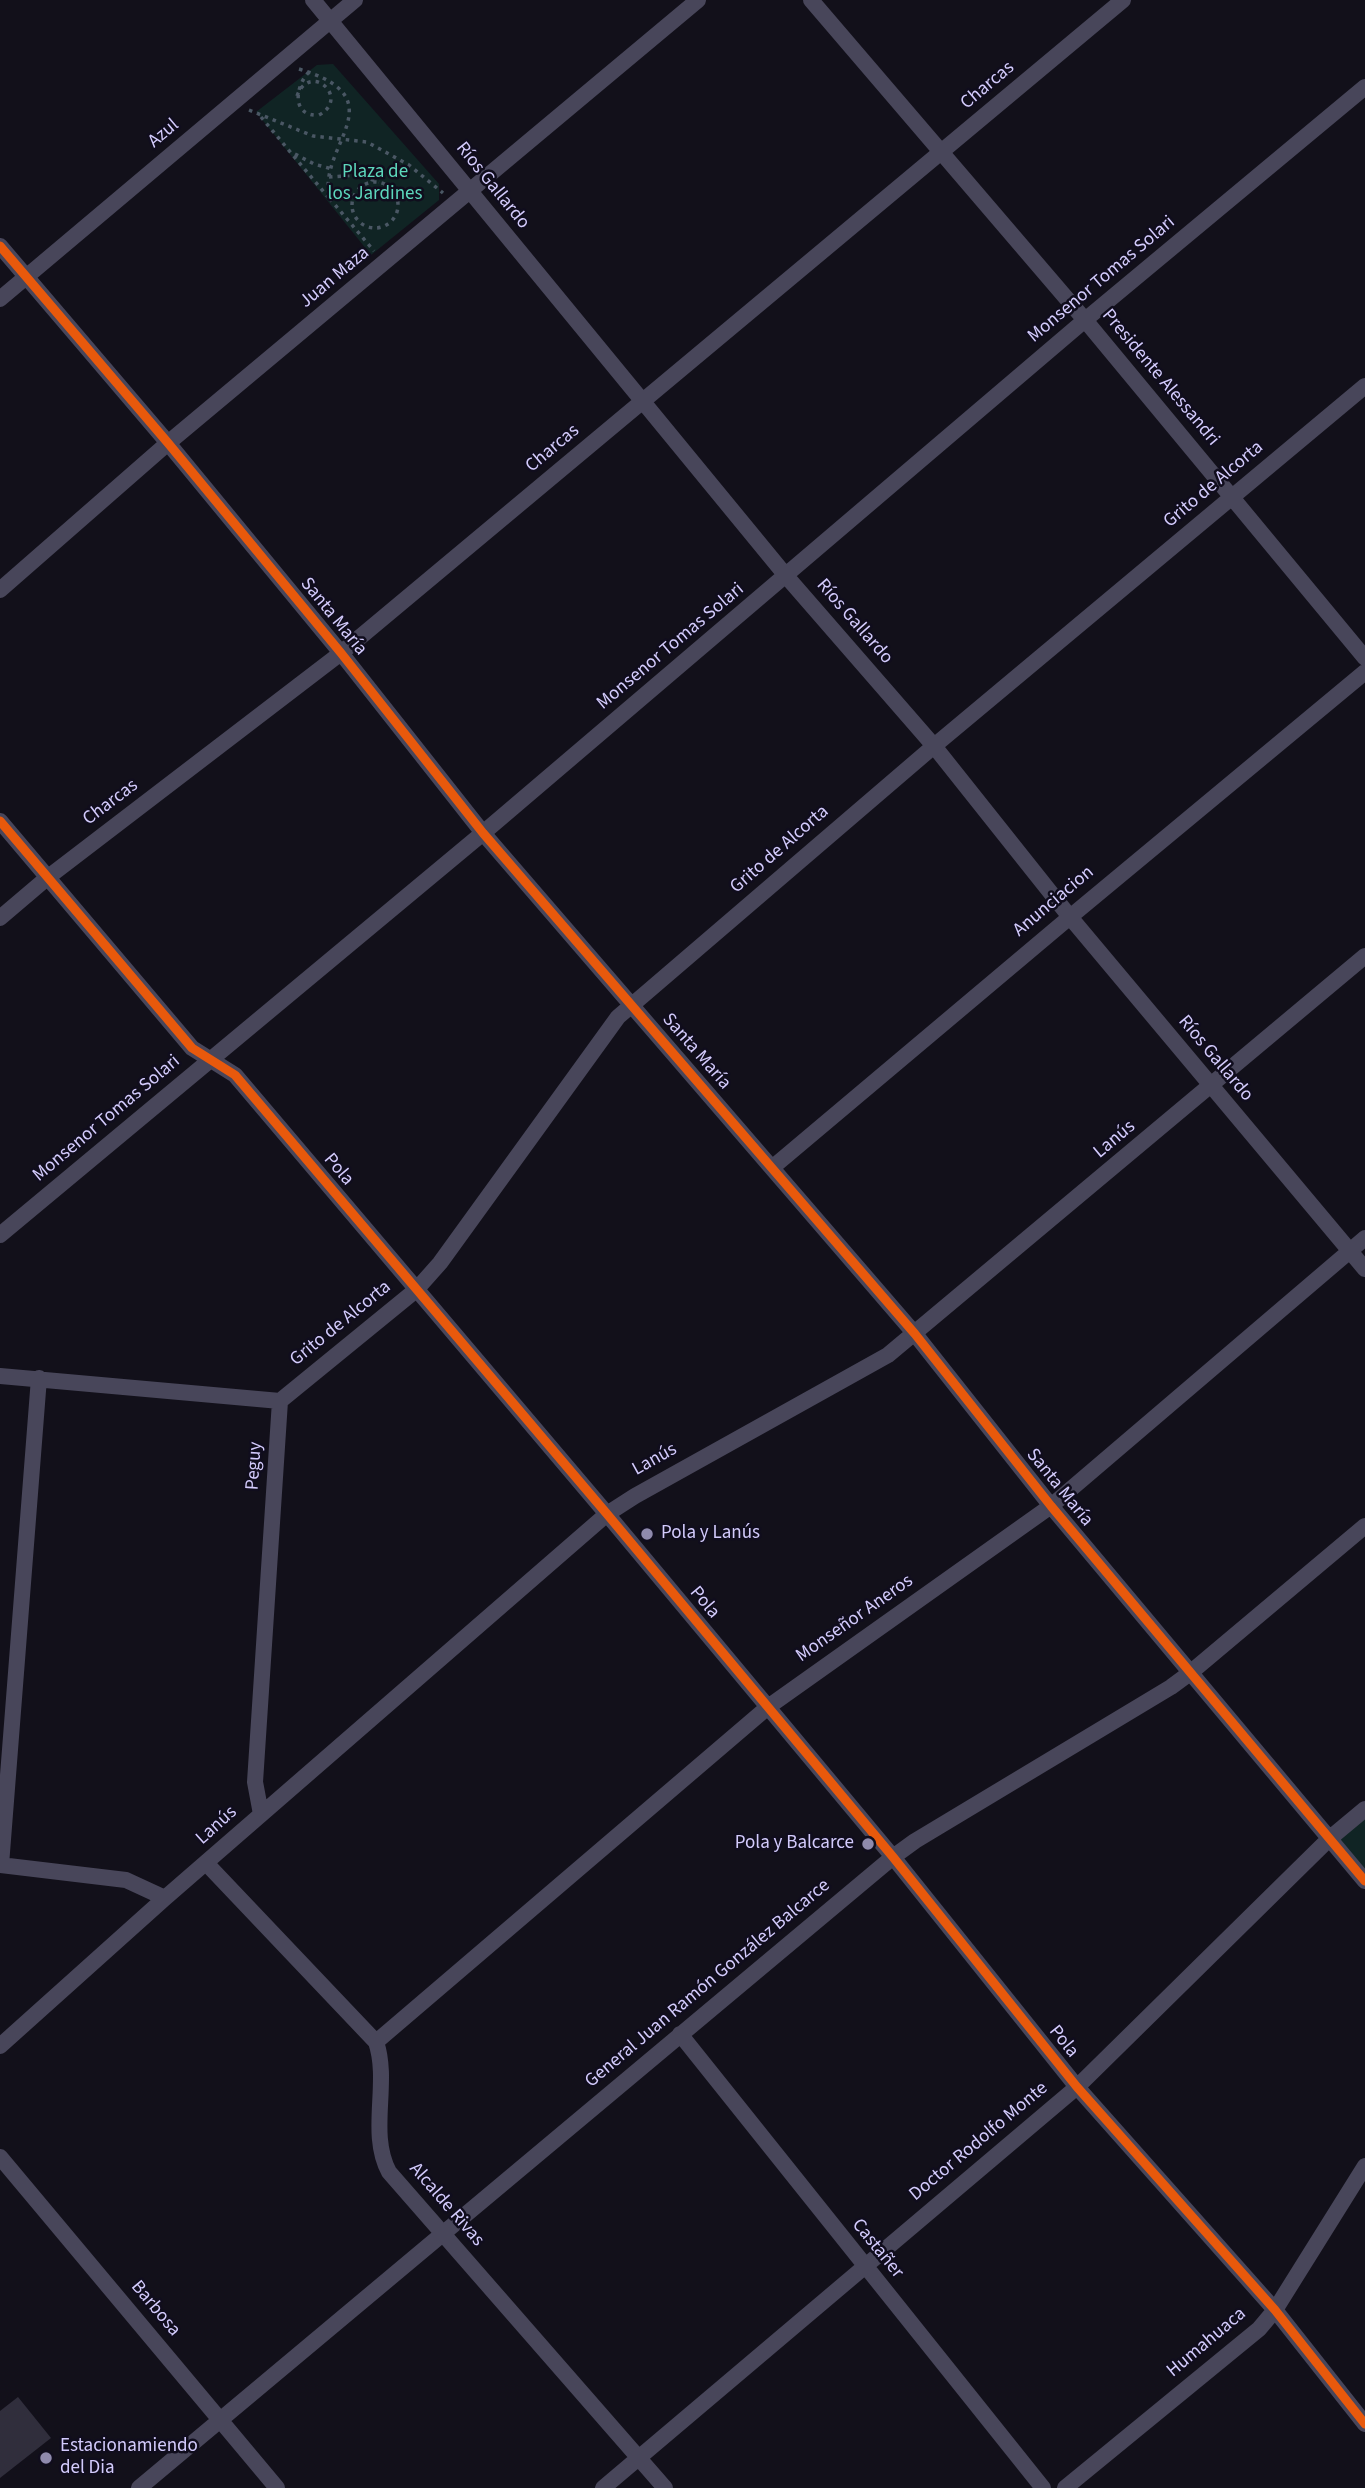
<!DOCTYPE html>
<html>
<head>
<meta charset="utf-8">
<style>
	body { margin:0 }
	canvas { display:block; background:#12101a }
</style>
</head>
<body>
<canvas width="1365" height="2488"></canvas>
<script>
const ctx = document.querySelector('canvas').getContext('2d');
ctx.lineJoin = 'round';
function fillPath(path, color) { ctx.fillStyle = color; ctx.fill(path, 'evenodd'); }
function stroke(path, color, width, dash) { ctx.strokeStyle = color; ctx.lineWidth = width; ctx.lineCap = dash ? 'butt' : 'round'; ctx.setLineDash(dash || []); ctx.stroke(path); }
function write(font, color, halo, rows, align = 'center') {
  ctx.font = font + ' "Source Sans 3",sans-serif'; ctx.lineWidth = 5; ctx.setLineDash([]); ctx.textBaseline = 'middle'; ctx.strokeStyle = halo; ctx.fillStyle = color; for (const [text, x, y, turn = 0] of rows) {
    ctx.save(); ctx.translate(x, y); ctx.rotate((+turn || 0) * Math.PI / 180); ctx.textAlign = isNaN(turn) ? turn : align; if (halo) ctx.strokeText(text, 0, 0); ctx.fillText(text, 0, 0); ctx.restore();
  }
}
const green = new Path2D(`
	M333 64 439 184V200L371 255 256 112 317 65Z
	M1365 1809V1881L1329 1839Z`);
const building = new Path2D(`
	M18 2397 51 2438 0 2478V2411Z`);
const path = new Path2D(`
	M299 69C400 99 315 147 330 199L374 251
	M297 96C310 61 351 98 319 115 291 117 295 86 309 72
	M249 110 313 136 367 142 409 165 443 193
	M261 117 328 197
	M295 154 314 164 332 169
	M329 177 357 175 379 182
	M352 205a23 23 0 1 1 46 0a23 23 0 1 1-46 0Z`);
const street = new Path2D(`
	M313 0 787 577 934 746 1070 917 1365 1269
	M811 0 1085 320 1365 658
	M0 246 168 443 341 653 483 833 915 1334 1051 1506 1365 1881
	M0 299 355 0
	M0 590 168 443 698 0
	M0 821 192 1048 235 1075 607 1514 893 1857 1077 2087 1275 2310 1365 2424
	M0 918 47 878 341 653 1123 0
	M773 1167 1070 917 1365 672
	M0 1235 483 833 1085 320 1365 87
	M0 1376 280 1401
	M280 1401 416 1290 440 1263 618 1017 934 746 1365 386
	M261 1814 255 1782 280 1401
	M206 1863 376 2042C390 2083 368 2133 389 2172L665 2488
	M0 1865 126 1880 165 1898
	M1 1865 39 1378
	M680 2034 1043 2488
	M376 2042 768 1707 1051 1506 1365 1238
	M0 2046 165 1898 607 1514 635 1496 888 1355 1365 956
	M0 2157 277 2488
	M139 2488 893 1857 915 1841 1171 1687 1190 1673 1365 1526
	M603 2488 1077 2087 1329 1839 1365 1809
	M1065 2488 1259 2329 1275 2310 1365 2166`);
const cycleway = new Path2D(`
	M0 246 168 443 341 653 483 833 915 1334 1051 1506 1365 1881
	M0 821 192 1048 235 1075 607 1514 893 1857 1077 2087 1275 2310 1365 2424`);
const markers = [
	[647,1534,7,"#8f8aad"],
	[868,1844,7,"#8f8aad"],
	[46,2458,7,"#8f8aad"]
];
const streetNames = [
	["Charcas",988,86,-40],
	["Azul",164,134,-40],
	["Ríos Gallardo",492,186,51],
	["Juan Maza",335,278,-40],
	["Monsenor Tomas Solari",1102,280,-40],
	["Presidente Alessandri",1160,378,50],
	["Charcas",553,449,-40],
	["Grito de Alcorta",1214,485,-40],
	["Santa María",333,617,51],
	["Ríos Gallardo",854,622,49],
	["Monsenor Tomas Solari",671,647,-40],
	["Charcas",111,803,-37],
	["Grito de Alcorta",780,850,-41],
	["Anunciacion",1054,902,-40],
	["Santa María",696,1052,49],
	["Ríos Gallardo",1215,1059,50],
	["Monsenor Tomas Solari",107,1119,-40],
	["Lanús",1115,1140,-40],
	["Pola",338,1170,50],
	["Grito de Alcorta",341,1324,-39],
	["Lanús",655,1460,-29],
	["Peguy",255,1466,-86],
	["Santa María",1059,1488,51],
	["Pola",704,1603,50],
	["Monseñor Aneros",855,1619,-35],
	["Lanús",217,1826,-42],
	["General Juan Ramón González Balcarce",708,1984,-40],
	["Pola",1063,2042,51],
	["Doctor Rodolfo Monte",979,2142,-40],
	["Alcalde Rivas",446,2205,49],
	["Castañer",877,2249,51],
	["Barbosa",155,2309,50],
	["Humahuaca",1207,2343,-40]
];
const parkNames = [
	["Plaza de",375,173],
	["los Jardines",375,195]
];
const poiNames = [
	["Pola y Lanús",661,1534],
	["Pola y Balcarce",854,1844,"right"],
	["Estacionamiendo",60,2447],
	["del Dia",60,2469]
];
fillPath(green, '#102424');
fillPath(building, '#302e3c');
stroke(path, '#4a5764', 3.5, [3.5, 5]);
stroke(street, '#48465a', 16);
stroke(cycleway, '#e8590c', 9);
for (const [x, y, r, color] of markers) { const dot = new Path2D(); dot.arc(x, y, r, 0, 2 * Math.PI); ctx.fillStyle = color; ctx.fill(dot); stroke(dot, '#100d1d', 2.5); }
write('19px', '#d3cbfc', '#100d1d', streetNames);
write('19px', '#5dd7bc', '#100d1d', parkNames);
write('19px', '#d3cbfc', '#100d1d', poiNames, 'left');
</script>
</body>
</html>
